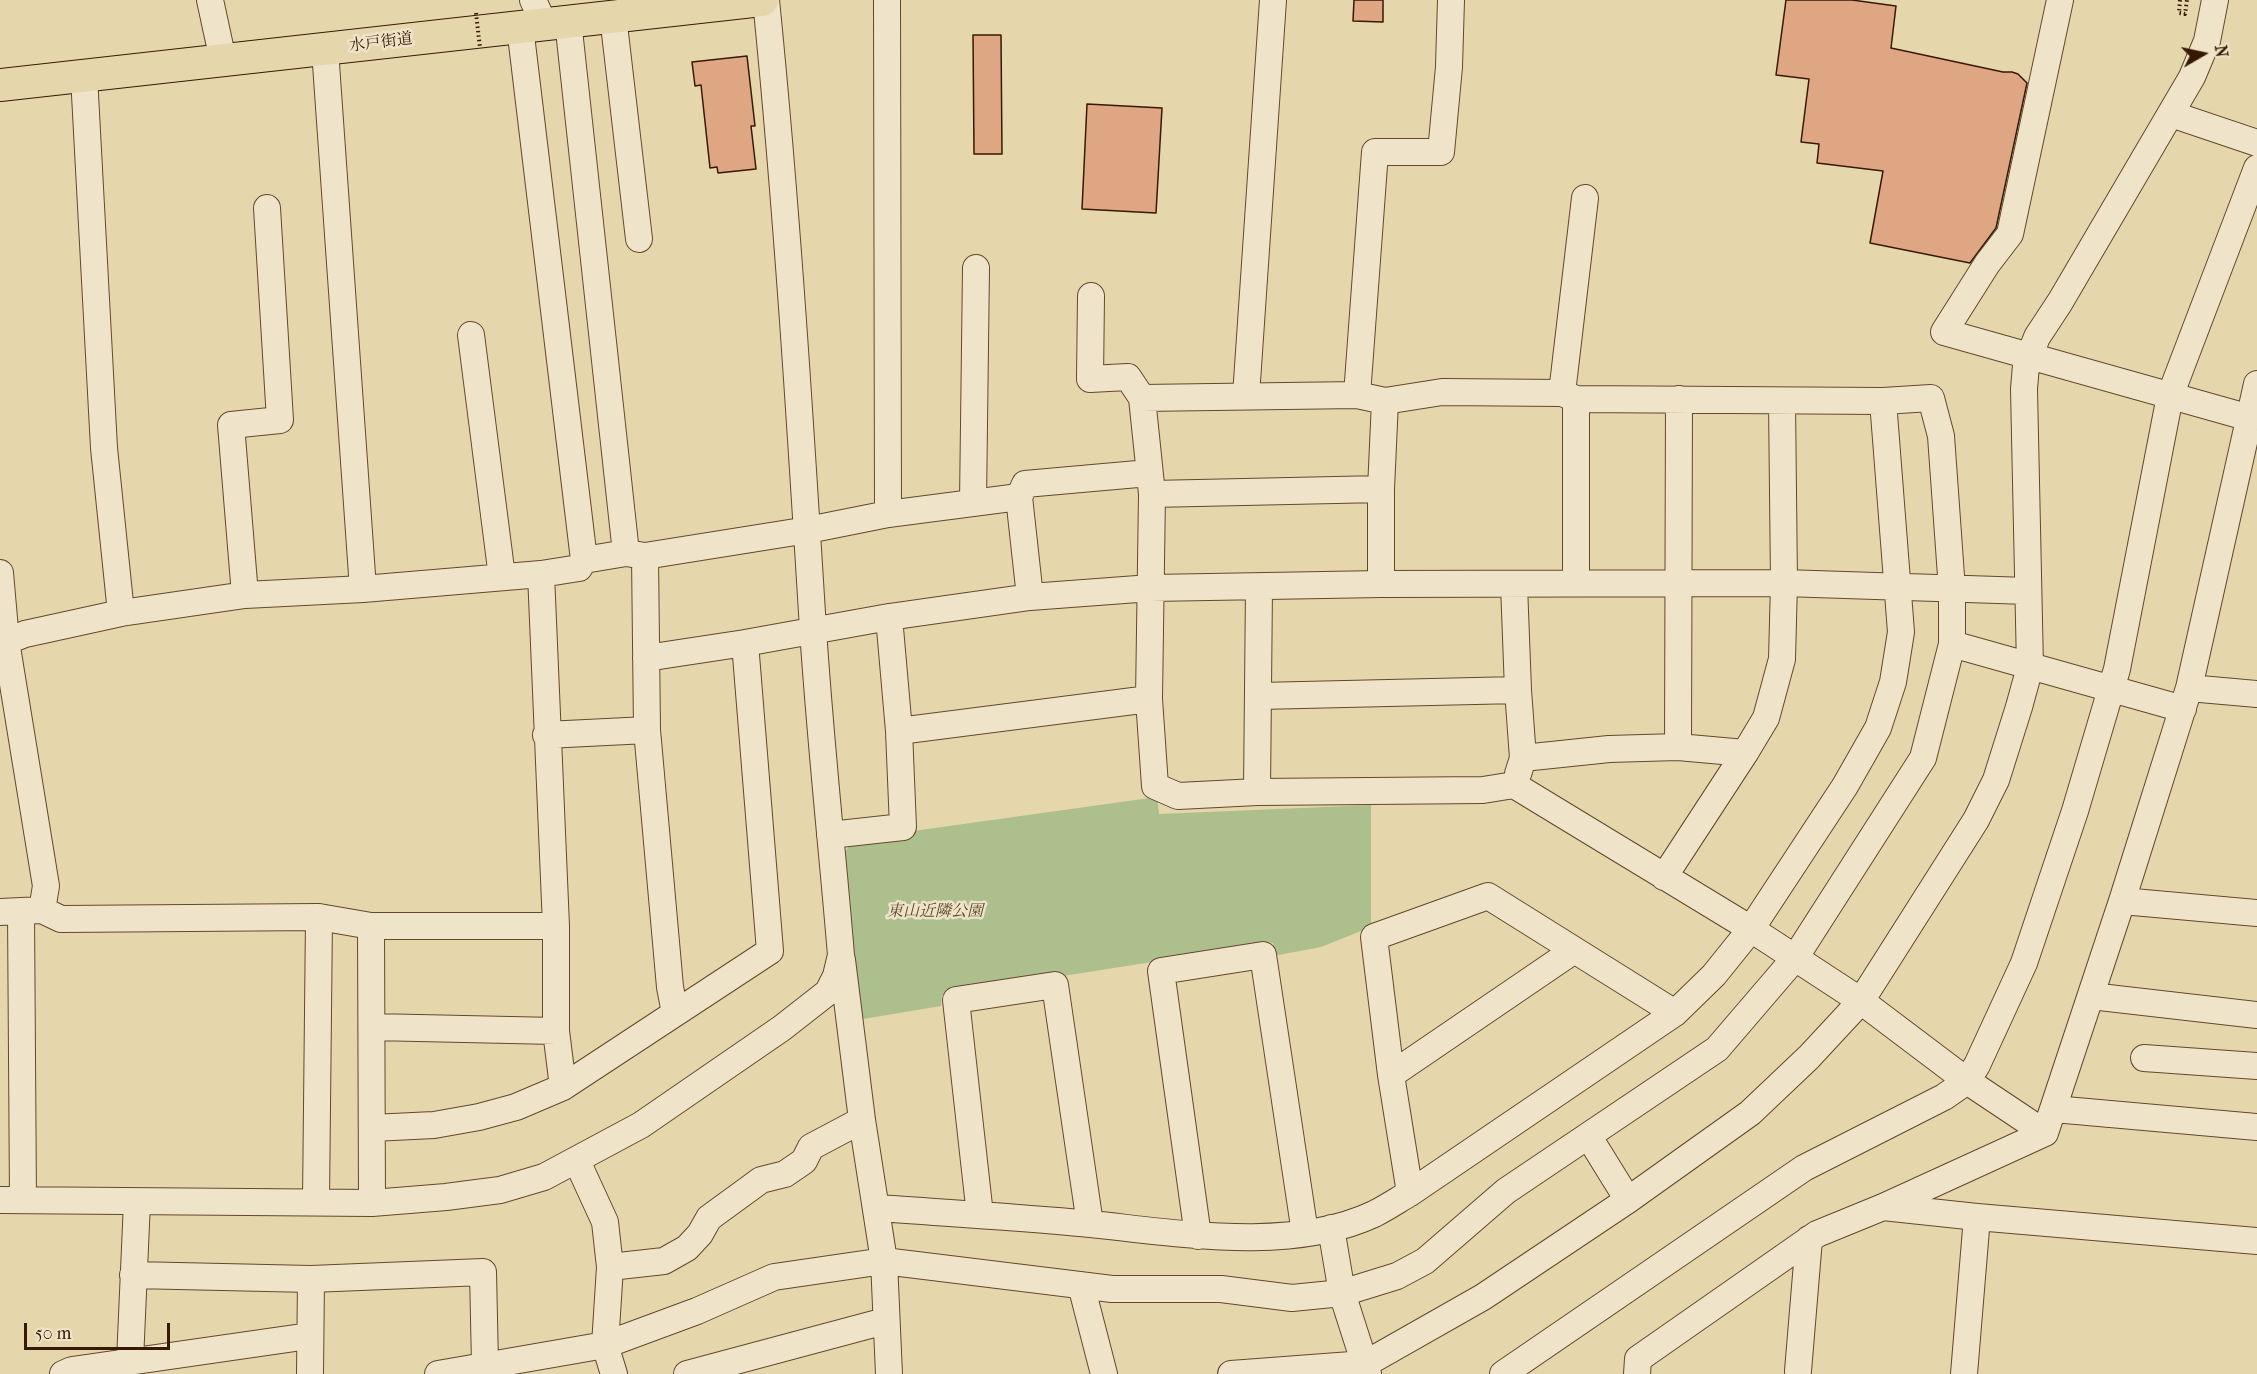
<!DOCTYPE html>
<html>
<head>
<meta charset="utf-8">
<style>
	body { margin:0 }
	#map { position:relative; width:2257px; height:1374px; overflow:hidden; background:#e6d6ac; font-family:"IM FELL French Canon",serif }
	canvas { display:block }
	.north { position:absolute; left:2173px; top:24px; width:60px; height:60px; -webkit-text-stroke:4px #efe4c9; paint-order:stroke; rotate:81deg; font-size:16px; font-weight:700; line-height:24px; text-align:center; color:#371902 }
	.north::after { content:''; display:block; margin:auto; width:21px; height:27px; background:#371902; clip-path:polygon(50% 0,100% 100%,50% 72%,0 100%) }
	.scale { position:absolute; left:24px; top:1323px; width:146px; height:27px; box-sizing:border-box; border:3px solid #371902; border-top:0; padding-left:8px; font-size:18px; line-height:21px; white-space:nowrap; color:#371902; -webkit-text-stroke:4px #efe4c9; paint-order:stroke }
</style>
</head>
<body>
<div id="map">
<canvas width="2257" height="1374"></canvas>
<div class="north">N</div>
<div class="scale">50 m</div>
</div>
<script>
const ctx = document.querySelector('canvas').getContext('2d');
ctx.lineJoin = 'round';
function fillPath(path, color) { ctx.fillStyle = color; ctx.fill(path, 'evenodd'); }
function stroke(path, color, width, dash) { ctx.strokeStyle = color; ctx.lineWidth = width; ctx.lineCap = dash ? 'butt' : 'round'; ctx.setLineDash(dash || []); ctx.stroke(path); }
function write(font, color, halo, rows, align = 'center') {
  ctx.font = font + ' "IM FELL French Canon","Noto Serif JP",serif'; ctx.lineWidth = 5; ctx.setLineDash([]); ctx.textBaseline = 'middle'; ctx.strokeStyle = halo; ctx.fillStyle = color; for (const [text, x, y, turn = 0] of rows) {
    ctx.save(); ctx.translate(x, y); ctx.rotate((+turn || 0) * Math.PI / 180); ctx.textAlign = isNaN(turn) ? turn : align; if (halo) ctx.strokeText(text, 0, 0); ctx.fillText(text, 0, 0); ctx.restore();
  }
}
const green = new Path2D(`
	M1157 797 1159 814 1371 805V927L1321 947 1273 956V943L942 995 941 1006 857 1020 843 855 849 846 913 831Z`);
const building = new Path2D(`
	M1354 0H1383V22L1353 21Z
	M1786 0H1852L1896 6 1891 48 2003 72H2012L2018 74 2027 83 1996 228 1970 263 1870 243 1883 171 1817 163 1819 144 1801 142 1809 79 1776 75Z
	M973 35H1001L1002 154H974Z
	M747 56 755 126H751L756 169 718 173 717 167 710 168 701 85 695 86 692 62Z
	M1087 104 1162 108 1156 213 1082 209Z`);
const path = new Path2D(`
	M2180 0 2179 13 2185 14 2187 0`);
const minor = new Path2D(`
	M210 0 223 60
	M533 0 544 24
	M887 0 888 514
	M2060 0 2010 234 1987 264 1944 332 2250 418
	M613 16 639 239
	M568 21 626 553
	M520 27 584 560
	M325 50 363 589
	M84 76 104 448 121 613
	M2171 114 2257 143
	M1091 296 1090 379 1128 377 1142 398
	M471 335 502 577
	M1562 393 1585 198
	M1357 395 1375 152H1441L1449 67 1451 0
	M1246 396 1273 0
	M1152 494 1381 489
	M973 502 976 268
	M645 556 647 730 670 987 675 1013
	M0 573 6 641 46 886 42 910
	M541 574 556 926V1031L563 1087
	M1576 583V399
	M1381 584V489L1385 401 1357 395 1142 398 1152 494 1149 699 1155 786 1178 796 1257 792 1483 790 1514 785 1751 929 1861 1001 1967 1081 2045 1133
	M1514 585 1518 690 1523 758 1518 774
	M245 595 231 425 280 420 267 208
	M1030 597 1019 497 1025 484 1149 473
	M0 644 25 634 121 613 245 595 363 589 541 574 579 568 584 560 626 553 645 556 808 530 888 514 1019 497
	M1952 644 2183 709
	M646 658 745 643 889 617 1030 597 1151 588 1381 584 1784 583 2028 591
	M2189 688 2257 694
	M1259 696 1518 690
	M899 731 1149 699
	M546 735 647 730
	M1678 747 1679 399
	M1523 758 1609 749 1678 747 1745 753
	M1257 792 1259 587
	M830 835 903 827 899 731 889 617
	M1664 877 1745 753 1766 718 1782 659 1784 583 1782 401
	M2122 901 2257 913
	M0 912 42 910 61 919 319 917 371 926H556
	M21 912 23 1200
	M371 926 372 1203
	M842 960 862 1120 884 1261 889 1374
	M2091 996 2257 1015
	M372 1027 556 1031
	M2144 1058 2257 1066
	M1391 1075 1374 937 1488 896 1675 1013
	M2054 1109 2257 1127
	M372 1128 434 1125 479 1117 516 1107 563 1087 770 951 745 643
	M1589 1137 1628 1200
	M577 1161 605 1222 610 1267 605 1345 614 1374
	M1410 1193 1391 1075 1573 951
	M0 1200 372 1203 446 1197 500 1190 544 1177 641 1125 782 1028 828 992 836 976 841 955C832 847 820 738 813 629 800 419 787 209 766 0
	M316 1202 319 917
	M1883 1207 1977 1217 2257 1241
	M877 1208C948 1213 1019 1217 1091 1224 1178 1233 1291 1253 1374 1214 1386 1208 1398 1200 1410 1193L1675 1013 1714 975 1751 929 1845 786 1878 728 1893 682 1901 632 1883 401
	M980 1215 956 1000 1055 985 1090 1224
	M1331 1228 1342 1293 1368 1374
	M1198 1236 1161 971 1263 955 1305 1233
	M610 1267 664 1261 687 1248 700 1234 709 1218 761 1180 785 1174 804 1161 811 1147 862 1120
	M133 1275 311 1279 483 1272 485 1365
	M1081 1285 1104 1374
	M130 1361 137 1202
	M1798 1371 1809 1239
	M63 1374 72 1370 309 1336
	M310 1374 311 1279
	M438 1374 605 1345 697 1311 774 1277 884 1261 1112 1289H1221L1292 1298 1342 1293 1397 1276 1425 1261 1506 1191 1717 1049 1795 958 1923 758 1952 644V590L1941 436 1931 398 1883 401 1576 399 1562 393 1442 392 1385 401
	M687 1374 885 1321
	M1231 1374 1365 1364 1483 1297 1628 1200 1750 1113 1809 1057 1861 1001 1976 820 1996 780 2019 707 2030 667 2024 389 2026 365 2037 337 2060 302 2192 77 2207 41 2215 0
	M1503 1374 1804 1168 1944 1097 1967 1081 1977 1065 2024 963 2075 811 2117 669 2170 396 2257 168
	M1637 1374 1638 1359 1817 1234 1883 1207 2045 1133 2122 901 2189 688 2257 384
	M1964 1374 1977 1217`);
const major = new Path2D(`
	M0 85 762 0`);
const pathBridge = new Path2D(`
	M476 13 480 48`);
const streetNames = [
	["水戸街道",381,43,-7]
];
const parkNames = [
	["東山近隣公園",935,912]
];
fillPath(green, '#aebf8e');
fillPath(building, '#dfa683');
stroke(building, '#371902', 1.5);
stroke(minor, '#63482c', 28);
stroke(major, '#371902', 34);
stroke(path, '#371902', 4, [1.5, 3]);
stroke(minor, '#efe4c9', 26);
stroke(major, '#e6d6ac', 32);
stroke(pathBridge, '#371902', 4, [1.5, 3]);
write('16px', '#371902', '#efe4c9', streetNames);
write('italic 16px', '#5b4b2c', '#efe4c9', parkNames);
</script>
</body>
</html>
